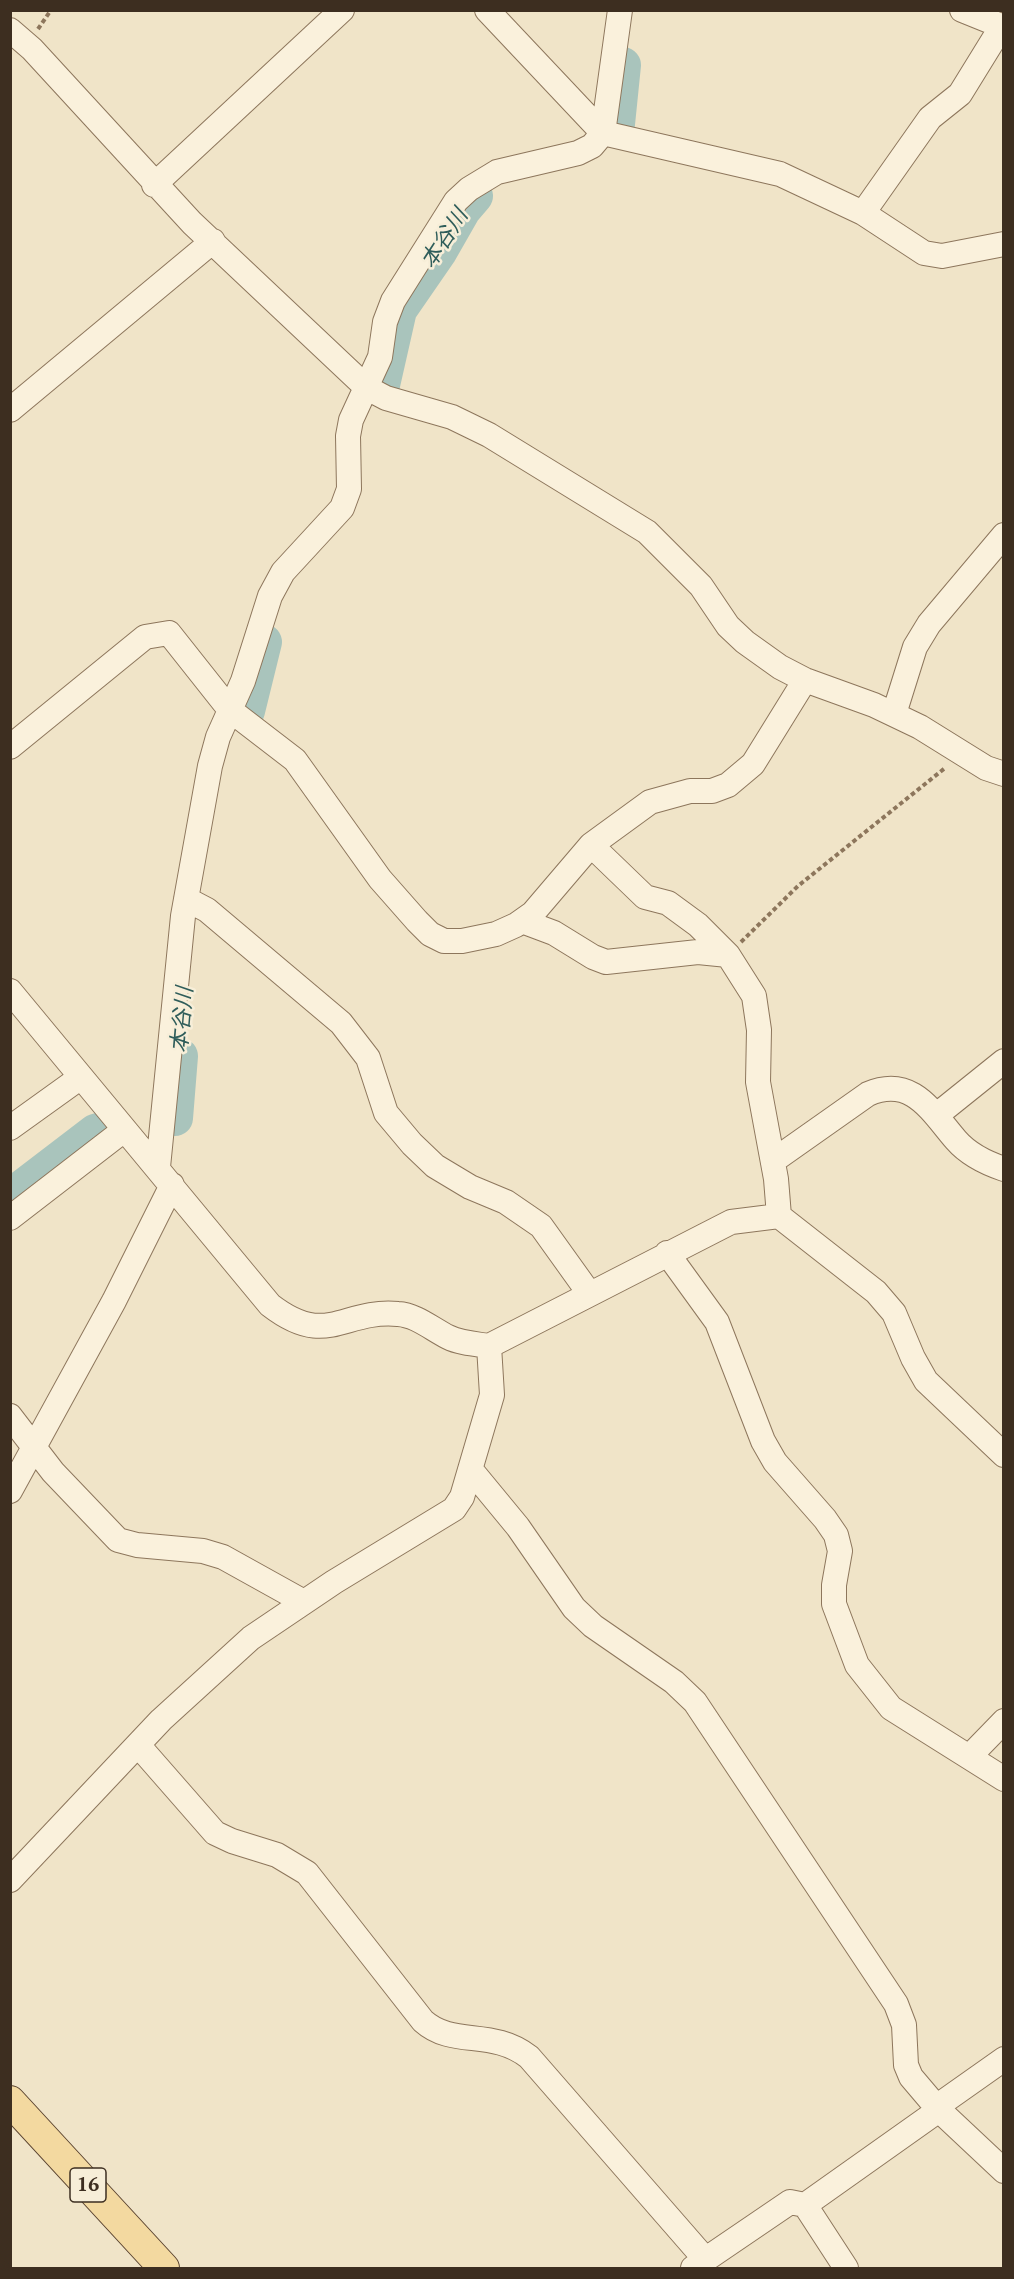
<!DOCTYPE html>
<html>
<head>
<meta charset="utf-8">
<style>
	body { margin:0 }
	#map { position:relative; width:1014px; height:2279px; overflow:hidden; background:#f0e4c8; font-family:"PT Serif",serif }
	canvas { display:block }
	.frame { position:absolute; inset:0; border:12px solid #3d2e20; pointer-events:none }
</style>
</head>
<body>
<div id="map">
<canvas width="1014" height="2279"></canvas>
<div class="frame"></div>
</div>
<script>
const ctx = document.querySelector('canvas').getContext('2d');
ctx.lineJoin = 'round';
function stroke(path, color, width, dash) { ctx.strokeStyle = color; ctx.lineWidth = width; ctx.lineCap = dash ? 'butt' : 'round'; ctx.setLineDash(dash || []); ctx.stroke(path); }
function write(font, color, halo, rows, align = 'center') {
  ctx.font = font + ' "PT Serif","Noto Sans JP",serif'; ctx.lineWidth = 5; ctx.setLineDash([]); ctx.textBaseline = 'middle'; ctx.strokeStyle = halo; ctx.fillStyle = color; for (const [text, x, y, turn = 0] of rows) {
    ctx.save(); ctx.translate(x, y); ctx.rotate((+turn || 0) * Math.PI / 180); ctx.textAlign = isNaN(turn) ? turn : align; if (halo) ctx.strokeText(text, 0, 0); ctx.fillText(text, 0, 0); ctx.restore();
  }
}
const river = new Path2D(`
	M617 124 623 65
	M382 385 399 310 439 252 463 210 475 196
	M247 711 264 642
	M171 1118H175L180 1056
	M10 1197 95 1132 108 1128`);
const path = new Path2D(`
	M38 29 51 10
	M741 942 798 886 945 768`);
const minor = new Path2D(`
	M487 10 603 133 780 174 863 213 924 253 942 256 1004 244
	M962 10 1004 27
	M10 30 32 49 192 223 367 388 386 398 452 417 489 435 647 532 701 586 728 626 745 642 780 667 805 680 874 705 920 727 986 768 1004 774
	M154 185 342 10
	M863 213 930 118 960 94 997 34 1004 30
	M10 410 213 241
	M894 714 915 647 929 624 1004 535
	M10 747 145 637 169 633 230 710 295 760 380 879 417 921 430 934 444 941H462L496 934 516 925 533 913 591 845 650 802 690 791H712L728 785 753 764 805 680
	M591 845 645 897 668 903 698 925 728 955 754 996 759 1030 758 1082 776 1179 779 1216
	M186 899 207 910 341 1023 368 1058 386 1113 412 1144 435 1166 470 1187 506 1202 541 1226 589 1293
	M522 921 554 933 593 957 606 962 698 952 728 955
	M10 991 270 1305C327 1349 342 1309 398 1314 416 1315 432 1329 448 1337 460 1343 475 1344 489 1346L731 1222 779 1216 876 1292 894 1313 913 1358 926 1381 1004 1455
	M938 1114 1004 1061
	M10 1128 81 1077
	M773 1161 868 1094C912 1075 931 1111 956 1140 969 1155 986 1163 1004 1169
	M158 1167 183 916 210 766 218 737 243 681 270 596 283 572 342 508 349 489 348 436 351 420 380 357 385 322 393 301 456 201 469 189 497 172 578 153 592 146 603 133 620 10
	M10 1218 124 1130
	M667 1253 717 1322 763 1441 775 1462 825 1519 836 1535 840 1551 834 1585V1604L857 1665 891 1708 1004 1779
	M10 1416 53 1472 118 1540 137 1545 203 1551 223 1557 304 1602
	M471 1470 518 1527 574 1608 593 1626 674 1682 695 1702 896 2004 904 2025 906 2065 911 2077 939 2110 1004 2171
	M10 1491 114 1301 172 1185
	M138 1745 215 1833 232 1841 277 1855 307 1873 423 2021C453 2048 492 2028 529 2057L705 2259
	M969 1757 1004 1721
	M10 1880 161 1720 251 1638 334 1582 454 1509 462 1497 492 1395 489 1346
	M936 2107 1004 2059
	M805 2205 846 2268
	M693 2268 790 2202 805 2205 939 2110`);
const major = new Path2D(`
	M10 2101 164 2268`);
const shields = [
	[88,2185,36]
];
const shieldNames = [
	["16",88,2185]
];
const waterNames = [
	["本谷川",445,239,-57],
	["本谷川",183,1020,-85]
];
stroke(river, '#a9c4bc', 36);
stroke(minor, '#8d765c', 26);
stroke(major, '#5b4430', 32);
stroke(path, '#8d765c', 4, [4.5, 3]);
stroke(minor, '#faf1dc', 24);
stroke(major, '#f3d9a0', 30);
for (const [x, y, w] of shields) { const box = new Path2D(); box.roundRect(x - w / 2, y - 17, w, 34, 4.5); ctx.fillStyle = '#f7eed8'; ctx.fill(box); stroke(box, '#3d2e20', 1.5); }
write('bold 20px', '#3d2e20', null, shieldNames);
write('italic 22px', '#2f5d5a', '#f7eed8', waterNames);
</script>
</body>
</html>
